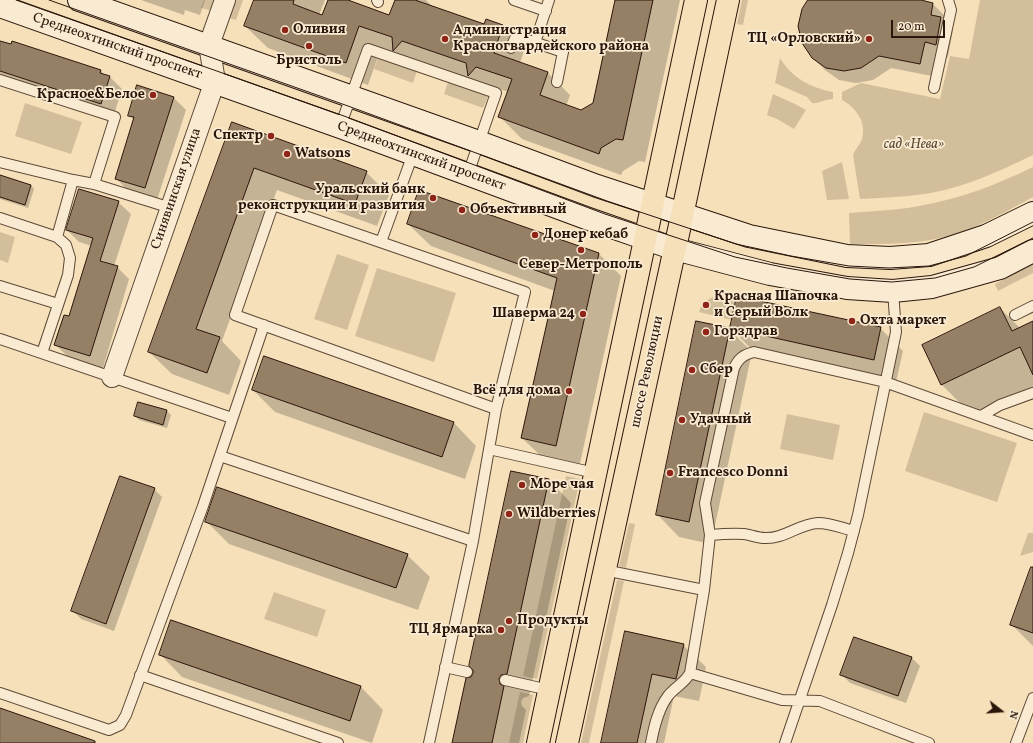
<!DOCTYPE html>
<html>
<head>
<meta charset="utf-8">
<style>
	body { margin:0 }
	#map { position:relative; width:1033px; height:743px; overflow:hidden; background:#f6e0b9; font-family:Vollkorn,serif }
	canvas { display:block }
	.north { position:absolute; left:981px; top:691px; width:40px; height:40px; -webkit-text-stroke:3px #f9ebd2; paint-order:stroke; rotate:107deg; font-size:11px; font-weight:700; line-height:16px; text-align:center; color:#2b160b }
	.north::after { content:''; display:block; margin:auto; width:14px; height:18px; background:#2b160b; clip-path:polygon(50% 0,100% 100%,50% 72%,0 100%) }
	.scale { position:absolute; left:891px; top:20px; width:54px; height:18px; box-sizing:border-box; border:2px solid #2b160b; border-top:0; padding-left:5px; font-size:12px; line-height:14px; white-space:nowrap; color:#2b160b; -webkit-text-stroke:3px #f9ebd2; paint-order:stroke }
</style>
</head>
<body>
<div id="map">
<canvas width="1033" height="743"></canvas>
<div class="north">N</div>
<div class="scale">20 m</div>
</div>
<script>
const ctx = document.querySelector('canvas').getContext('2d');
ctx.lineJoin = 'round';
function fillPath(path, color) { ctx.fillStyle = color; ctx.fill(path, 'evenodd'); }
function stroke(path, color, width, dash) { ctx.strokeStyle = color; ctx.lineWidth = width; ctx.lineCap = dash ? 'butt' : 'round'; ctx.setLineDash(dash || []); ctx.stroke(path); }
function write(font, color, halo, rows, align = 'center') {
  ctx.font = font + ' Vollkorn,serif'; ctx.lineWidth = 3.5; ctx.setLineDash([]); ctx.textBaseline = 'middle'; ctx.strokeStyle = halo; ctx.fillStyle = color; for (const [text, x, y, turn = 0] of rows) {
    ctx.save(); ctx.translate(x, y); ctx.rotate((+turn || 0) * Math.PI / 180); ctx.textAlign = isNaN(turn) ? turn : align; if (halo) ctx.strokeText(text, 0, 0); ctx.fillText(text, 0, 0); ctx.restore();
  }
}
const green = new Path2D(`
	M204 0H216L212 11 201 8Z
	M235 0H243L236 20 229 18Z
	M742 0H748L743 25 737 24Z
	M980 0H1033V155C1000 171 961 189 924 194 903 197 881 198 860 199L853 155C856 148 861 143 862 139 867 122 856 108 842 100V92L861 83 940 99 950 56 969 59Z
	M378 58 417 71 413 83 374 69Z
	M780 58C792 78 811 88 833 92V99C826 99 818 104 812 103L807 97 775 83Z
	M448 82 488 96 483 108 444 94Z
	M773 94 795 104 806 110 794 129 777 119 767 115Z
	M25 103 82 122 71 154 15 136Z
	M842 162 849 199 827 200 822 171Z
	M1033 167V197C1009 210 985 224 959 233 924 245 886 244 850 244L849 213C876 211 903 210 929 204 965 197 1000 183 1033 167Z
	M0 232 15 237 8 263 0 260Z
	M337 254 369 265 347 330 314 319Z
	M1033 264V273L998 291 995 284Z
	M377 268 456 293 434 362 355 336Z
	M720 294 737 296 732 320 699 312C703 300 709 299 720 294Z
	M924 412 1017 443 997 502 905 471Z
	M787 414 840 425 833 460 780 449Z
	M566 476 580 479 537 679 523 676Z
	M629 523 635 524 626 568 619 566Z
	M1028 533H1033V552L1020 556Z
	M617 580 624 581 589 743H581Z
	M274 592 326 610 317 637 264 619Z
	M520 692 533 695 523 743H509Z`);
const shadow = new Path2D(`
	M141 0H205L200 15 185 10 184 15Z
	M255 0H325L319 15 323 16 329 0H345L390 16 396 0H426L433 7 485 26H502L525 48 520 63 548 73 570 95 566 106 581 111 593 103 616 0H614H680L645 162 639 161 623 171 621 175 522 139 500 117 509 92 499 89 490 98 471 79 425 63 416 72 397 53 381 48 368 85 268 48 245 26ZM496 43H498L493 58 491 57Z
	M809 0H916L932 3 945 16 944 20 953 30 948 57 937 54 932 76 891 68 873 80 856 83 839 80 825 70 812 57Z
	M0 42 100 70 106 76 110 77 122 89 114 115 0 78Z
	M174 98 186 110 157 200 128 191 116 178 134 120 129 115Z
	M232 123 366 172 389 195 377 226 277 190 222 341 241 361 229 395 172 374 149 352Z
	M0 176 31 185 34 189 28 208 0 199Z
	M420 191 599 254 621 276 579 468 545 460 522 438 555 291 431 246 408 224Z
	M118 202 131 214 114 266 117 267 129 279 103 368 68 357 56 345 70 318 92 246 79 242 67 230Z
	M1000 308 1020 328 1033 322V391L976 419 942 385 923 345Z
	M731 328H880L903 351 896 382 753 351Z
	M729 329 752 352 711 544 679 537 657 514Z
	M264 357 454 423 476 446 465 479 275 412 253 390Z
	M139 403 167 411 171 415 167 428 139 420 135 416Z
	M549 480 571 503 529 696 523 698 521 702 522 706 526 710 519 743H453L472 678Z
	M154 489 162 497 114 631 81 619 73 611Z
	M206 521 407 555 430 577 418 610 229 544Z
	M1033 574V646L1012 625Z
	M171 622 361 687 383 710 372 743 182 677 160 654Z
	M625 633 683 645 706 667 699 701 674 696 664 743H602Z
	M855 638 912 658 920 666 906 703 850 683 842 675Z`);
const building = new Path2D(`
	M254 0H294L293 4 322 15 328 0H348L389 15 395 0H415L484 24 486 19 503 25 494 53 548 72 540 95 581 110 593 103 615 0H653L623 140 616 139 601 148 599 154 498 117 512 79 476 67 468 76 466 63 402 41 393 51 392 37 359 26 346 63 244 26Z
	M808 0H921L933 3 931 15 941 17 936 45 925 42 920 64 879 56 861 68 844 71 826 68 812 58 802 43 798 26 802 9Z
	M0 41 11 44 12 41 101 70 100 73 110 76 101 104 0 71Z
	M137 85 174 97 145 188 115 179 134 117 128 116Z
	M232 122 367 171 355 204 254 168 196 329 220 337 207 373 148 352Z
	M0 175 31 185 25 205 0 197Z
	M79 189 119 201 100 261 118 266 90 356 54 345 64 315 69 316 93 238 66 230Z
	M419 190 599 253 556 446 521 438 557 278 407 224Z
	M737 296 881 327 874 360 730 328Z
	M1000 307 1012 331 1033 321V375L1020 347 941 385 922 345Z
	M696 321 730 328 689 522 656 515Z
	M264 356 454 422 442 457 252 390Z
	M138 402 167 410 163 425 134 416Z
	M511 471 549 479 507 674 501 675 499 679 500 684 504 686 492 743H452L466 678 471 677 473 673V670L469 666Z
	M120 476 155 488 106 624 71 611Z
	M217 487 408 554 396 588 205 522Z
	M1031 567H1033V633L1010 625Z
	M171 620 361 686 350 721 159 655Z
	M625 631 684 644 676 679 652 674 637 743H601Z
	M854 637 912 657 898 696 840 675Z
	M0 708 95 741V743H0Z`);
const service = new Path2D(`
	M377 0 378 2
	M514 0 546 11
	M535 43 549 0
	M511 48 516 36 563 52 557 82
	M0 80 115 117 94 184
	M934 88 951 10 948 0
	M340 127 368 49 496 93 468 174
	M0 162 73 180
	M0 218 57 237
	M381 242 413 154
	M0 286 58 304
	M1015 315 1033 306
	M0 339 232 418
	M42 353 68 275 70 258 66 245 57 237 73 180 94 184 171 208
	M981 416 1000 405 1033 393
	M489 449 595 473
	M220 456 473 541
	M710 535C721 534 732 533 744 534 751 535 758 538 765 538 784 539 799 524 818 523 830 523 842 528 854 531
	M604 570 704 590
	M445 667 467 672
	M690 673 782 700 820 701 929 743
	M140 675 338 743
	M505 680 549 690
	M0 693 109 730 120 725 126 715 203 506 264 325
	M429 743 473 541 496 409 525 292 273 205 235 315 496 409
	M651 743C654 727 658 709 668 696 675 687 685 683 690 673L704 590 710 535 705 503 734 368C739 358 743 355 754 352L885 382 1033 435
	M785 743 832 605 848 553 858 515 896 332 893 291
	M1016 743 1033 698`);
const minor = new Path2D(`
	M112 377 215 81 209 45 225 0`);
const secondary = new Path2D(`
	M79 0 479 142 597 186 749 236 847 256 890 258 929 255 986 236 1033 213
	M0 6 340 127 586 218 675 249 770 274 847 288 893 291 932 287 1000 268 1033 251`);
const primary = new Path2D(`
	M538 743 696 0
	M567 743 680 225 728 0`);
const tram = new Path2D(`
	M16 0 344 116 605 214 735 257 787 268 850 279 892 282 935 278 974 267 1033 238
	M49 0 348 106 607 201 736 244 791 256 849 266 889 268 929 266 966 256 1033 222`);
const markers = [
	[285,30,4,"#8f2418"],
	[445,39,4,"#8f2418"],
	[869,39,4,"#8f2418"],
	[309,46,4,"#8f2418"],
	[153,95,4,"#8f2418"],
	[271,136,4,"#8f2418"],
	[287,154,4,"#8f2418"],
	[433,198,4,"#8f2418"],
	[462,210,4,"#8f2418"],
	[535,235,4,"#8f2418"],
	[581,250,4,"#8f2418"],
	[706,305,4,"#8f2418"],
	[583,314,4,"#8f2418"],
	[852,321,4,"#8f2418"],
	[706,332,4,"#8f2418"],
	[692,370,4,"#8f2418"],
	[569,391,4,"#8f2418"],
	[682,420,4,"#8f2418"],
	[670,473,4,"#8f2418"],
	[522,485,4,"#8f2418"],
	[509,514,4,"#8f2418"],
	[509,621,4,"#8f2418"],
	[501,630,4,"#8f2418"]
];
const poiNames = [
	["Оливия",293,30],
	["Администрация",453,31],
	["Красногвардейского района",453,47],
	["ТЦ «Орловский»",861,39,"right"],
	["Бристоль",309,61,"center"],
	["Красное&Белое",145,95,"right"],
	["Спектр",263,136,"right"],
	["Watsons",295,154],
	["Уральский банк",425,190,"right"],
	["реконструкции и развития",425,206,"right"],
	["Объективный",470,210],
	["Донер кебаб",543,235],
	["Север-Метрополь",581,265,"center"],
	["Красная Шапочка",714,297],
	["и Серый Волк",714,313],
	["Шаверма 24",575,314,"right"],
	["Охта маркет",860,321],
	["Горздрав",714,332],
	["Сбер",700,370],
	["Всё для дома",561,391,"right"],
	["Удачный",690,420],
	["Francesco Donni",678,473],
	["Море чая",530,485],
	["Wildberries",517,514],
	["Продукты",517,621],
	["ТЦ Ярмарка",493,630,"right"]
];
const streetNames = [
	["Среднеохтинский проспект",117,47,19],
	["Среднеохтинский проспект",421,157,20],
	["Синявинская улица",177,189,-71],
	["шоссе Революции",648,372,-78]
];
const parkNames = [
	["сад «Нева»",914,145]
];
fillPath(green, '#d3be9b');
fillPath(shadow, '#0003');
fillPath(building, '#957f65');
stroke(building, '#2b160b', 1);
stroke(service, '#5e4836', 12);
stroke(minor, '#5e4836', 22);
stroke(secondary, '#2b160b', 24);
stroke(primary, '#2b160b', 24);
stroke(service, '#f9ebd2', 10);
stroke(minor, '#f9ebd2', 20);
stroke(secondary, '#f9ebd2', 22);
stroke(primary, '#f6e0b9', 22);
stroke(tram, '#2b160b', 1);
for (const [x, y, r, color] of markers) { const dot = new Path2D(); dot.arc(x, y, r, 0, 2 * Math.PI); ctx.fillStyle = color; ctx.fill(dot); stroke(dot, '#f9ebd2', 1.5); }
write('bold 14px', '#2b160b', '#f9ebd2', poiNames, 'left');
write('14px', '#2b160b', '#f9ebd2', streetNames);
write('italic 14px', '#5d4836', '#f9ebd2', parkNames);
</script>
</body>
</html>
